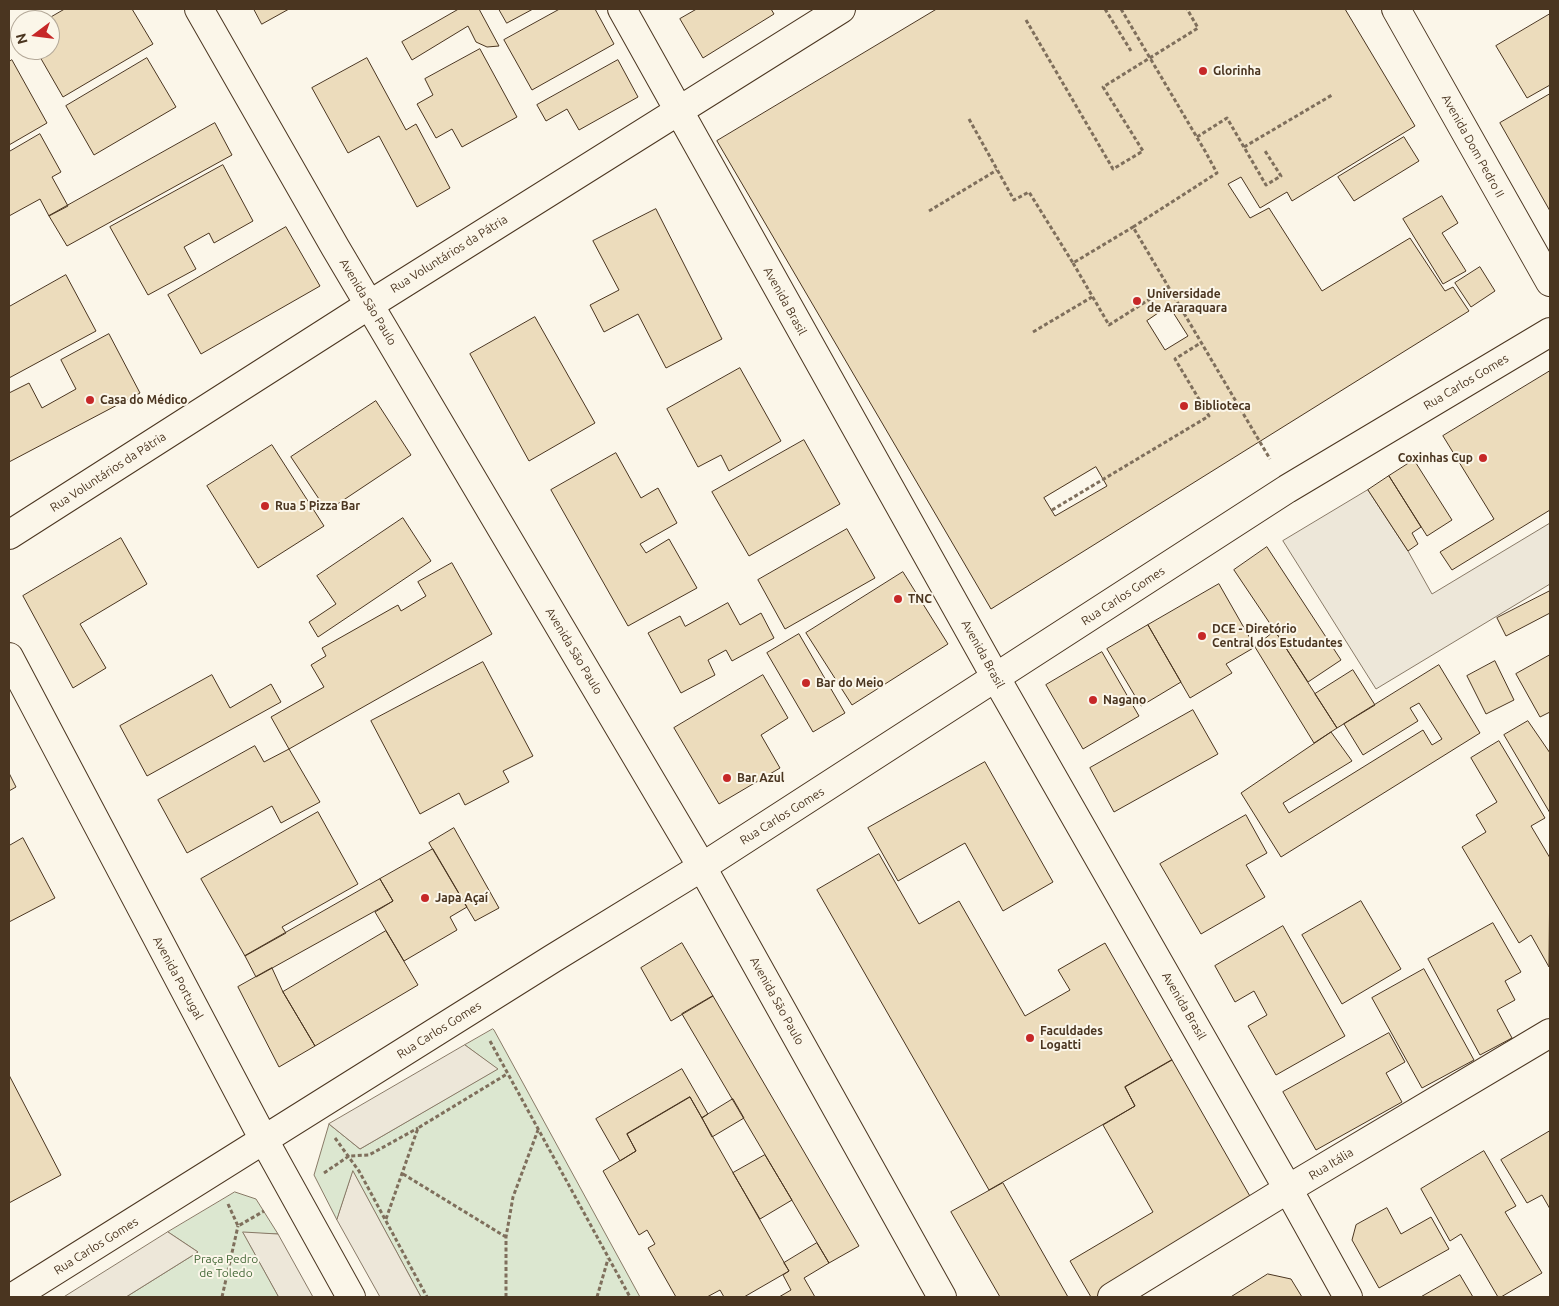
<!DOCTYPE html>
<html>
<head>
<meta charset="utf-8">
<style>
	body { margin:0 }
	#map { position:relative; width:1559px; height:1306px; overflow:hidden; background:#fbf6e9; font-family:Ubuntu,sans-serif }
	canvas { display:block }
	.frame { position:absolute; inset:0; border:10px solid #4a3520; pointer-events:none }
	.north { position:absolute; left:10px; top:10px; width:50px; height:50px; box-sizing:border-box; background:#fbf6e9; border:1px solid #b4a999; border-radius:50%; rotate:255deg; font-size:14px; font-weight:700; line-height:20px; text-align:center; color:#4a3520 }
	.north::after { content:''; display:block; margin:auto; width:18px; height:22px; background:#c62828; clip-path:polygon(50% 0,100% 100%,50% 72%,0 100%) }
</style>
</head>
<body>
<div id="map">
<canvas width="1559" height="1306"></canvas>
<div class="frame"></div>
<div class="north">N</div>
</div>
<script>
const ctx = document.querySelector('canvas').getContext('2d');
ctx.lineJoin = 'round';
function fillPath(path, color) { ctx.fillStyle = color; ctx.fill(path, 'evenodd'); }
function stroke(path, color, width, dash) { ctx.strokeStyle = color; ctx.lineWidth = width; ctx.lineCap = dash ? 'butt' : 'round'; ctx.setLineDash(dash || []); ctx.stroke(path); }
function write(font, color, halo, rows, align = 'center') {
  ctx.font = font + ' Ubuntu,sans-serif'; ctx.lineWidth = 4; ctx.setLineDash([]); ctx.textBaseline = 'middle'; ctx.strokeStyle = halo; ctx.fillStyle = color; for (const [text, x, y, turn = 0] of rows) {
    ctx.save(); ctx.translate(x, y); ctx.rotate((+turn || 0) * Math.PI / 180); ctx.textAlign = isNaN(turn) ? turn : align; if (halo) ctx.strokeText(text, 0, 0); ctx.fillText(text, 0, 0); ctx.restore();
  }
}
const green = new Path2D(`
	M493 1029 494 1030 640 1297H421L353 1172 337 1220 314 1175 329 1124 360 1149 497 1069 465 1045Z
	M235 1192 256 1199 278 1234 244 1233 279 1297H126L198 1252 168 1232Z`);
const parking = new Path2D(`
	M1368 490 1408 551 1432 594 1550 523V584L1376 689 1283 541Z
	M465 1045 498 1069 360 1149 329 1124Z
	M353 1171 421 1297H380L337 1220Z
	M168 1232 198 1252 126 1297H64Z
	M243 1232 278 1234 313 1297H279Z`);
const building = new Path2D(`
	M65 9H132L153 44 63 97 36 50H50V20H46Z
	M254 9H289L262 24Z
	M459 9H479L499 46 487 47 476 42 468 26 412 60 402 42Z
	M499 9H533L507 23Z
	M560 9H595L614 44 532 90 504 40Z
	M697 9H771L774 14 703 58 680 19Z
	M937 9H1345L1415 126 1292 201 1287 192 1260 208 1241 177 1228 184 1250 218 1269 208 1322 291 1410 238 1445 291 1453 287 1469 311 991 609 717 141ZM1169 306 1188 336 1165 350 1147 321ZM1096 467 1107 486 1055 516 1044 498Z
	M1550 14V85L1527 98 1496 46Z
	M480 49 517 117 462 147 452 129 436 138 417 104 433 95 425 79Z
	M147 58 176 107 94 155 66 106Z
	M367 58 406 130 416 124 450 188 417 207 379 136 348 153 312 88Z
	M12 60 47 123 9 145V62Z
	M618 60 638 97 579 130 567 109 546 121 537 105Z
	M1550 94V211L1500 123Z
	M215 123 232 155 67 246 49 216Z
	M40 134 61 172 52 177 68 206 49 216 40 199 9 216V152Z
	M1404 137 1419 161 1354 201 1338 177Z
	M223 165 253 221 214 243 209 233 184 247 196 269 148 295 110 227Z
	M1442 196 1458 223 1442 233 1466 271 1443 284 1403 219Z
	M656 209 722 339 666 368 638 314 604 332 590 305 619 290 593 241Z
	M286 227 320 286 201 354 168 295Z
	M1480 267 1495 291 1471 307 1455 283Z
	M66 275 96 331 9 378V307Z
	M535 317 595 423 529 461 470 354Z
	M109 334 140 393 9 462V393L29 383 42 408 76 389 61 360Z
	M740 368 781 441 729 471 721 455 698 467 667 409Z
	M1550 371V510L1452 570 1440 552 1494 519 1443 436Z
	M376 401 411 455 327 511 291 457Z
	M804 440 840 504 749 556 712 492Z
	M272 445 324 526 258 568 207 486Z
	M616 453 641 498 658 488 677 523 640 544 646 553 669 539 697 588 628 626 551 490Z
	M1414 460 1452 520 1427 536 1389 476Z
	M1389 476 1421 527 1412 533 1418 544 1408 551 1368 490Z
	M403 518 431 561 318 637 309 622 336 604 317 576Z
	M847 529 875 578 785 629 758 580Z
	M121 538 147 584 80 624 106 668 73 688 23 596Z
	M1267 547 1341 660 1308 682 1275 631 1234 570Z
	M452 563 492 634 289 749 271 717 324 687 311 665 326 656 322 648 398 605 401 611 426 596 418 582Z
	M903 572 948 644 852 705 806 633Z
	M1219 584 1255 647 1226 664 1232 673 1190 698 1148 625Z
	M1550 591V613L1506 636 1497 618Z
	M728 603 740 625 761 613 774 638 732 661 726 650 708 660 715 675 681 693 648 633 680 616 685 626Z
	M1148 625 1181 682 1141 706 1107 649Z
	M1275 631 1337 728 1314 743 1255 647Z
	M799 634 845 713 813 732 767 653Z
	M1102 652 1139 716 1083 749 1046 685Z
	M1550 655V712L1540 717 1516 674Z
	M1495 661 1514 700 1486 714 1467 676Z
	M483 662 533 756 503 771 509 782 465 805 459 793 420 814 371 721Z
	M1439 665 1480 733 1281 857 1241 793 1331 732 1352 761 1283 803 1289 813 1423 730 1432 745 1442 739 1419 703 1410 708 1418 721 1363 755 1344 724Z
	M1353 670 1375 705 1337 728 1315 694Z
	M212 675 230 708 271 684 281 702 147 776 120 726Z
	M763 675 788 718 761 735 780 768 719 804 674 728Z
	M1193 710 1218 754 1114 812 1090 768Z
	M1528 721 1550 753V813L1504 735Z
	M1499 741 1545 818 1531 826 1550 858 1549 967 1531 935 1519 943 1462 847 1486 832 1476 815 1497 802 1471 758Z
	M255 746 264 762 289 749 320 802 281 823 272 806 187 853 158 800Z
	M985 762 1053 882 1003 911 965 843 898 881 868 828Z
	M9 773 16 787 9 791Z
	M318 812 358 884 282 927 286 933 245 956 201 879Z
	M1246 815 1267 853 1246 865 1265 897 1201 934 1160 864Z
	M454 828 499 908 475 921 429 843Z
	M23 838 55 898 9 922V846Z
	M433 849 467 907 450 917 457 930 404 961 375 912 393 901 380 879Z
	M879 854 919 924 959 901 1025 1016 1070 990 1058 970 1105 943 1172 1060 1125 1087 1135 1106 989 1190 817 890Z
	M380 879 393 901 256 977 245 956Z
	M1361 901 1401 969 1342 1004 1302 935Z
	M1493 923 1521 972 1505 981 1515 1000 1497 1010 1512 1038 1480 1055 1428 959Z
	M1283 926 1345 1036 1276 1075 1248 1026 1267 1015 1254 991 1235 1002 1215 966Z
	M386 931 418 985 315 1046 283 992Z
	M682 943 713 996 671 1021 641 968Z
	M272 968 283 992 315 1046 279 1067 238 987Z
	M1424 969 1474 1060 1422 1088 1372 998Z
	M713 996 859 1246 829 1263 682 1014Z
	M1389 1033 1405 1062 1386 1073 1402 1102 1316 1150 1283 1092Z
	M1172 1060 1255 1205 1096 1297H1091L1070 1261 1153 1212 1103 1125 1135 1106 1125 1087Z
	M682 1069 708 1114 702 1118 690 1097 627 1134 636 1151 620 1161 596 1119Z
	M9 1075 61 1175 9 1203Z
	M690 1097 789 1271 744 1297H724L720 1290 707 1297H676L648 1248 655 1244 647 1230 639 1235 603 1171 636 1151 627 1134Z
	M733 1099 744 1118 712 1137 702 1118Z
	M1550 1131V1209L1542 1195 1527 1203 1501 1160Z
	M1484 1151 1516 1206 1505 1212 1542 1273 1501 1297H1498L1461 1234 1450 1241 1421 1189Z
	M765 1155 792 1200 760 1219 733 1173Z
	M1003 1183 1068 1297H1000L951 1212Z
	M1387 1208 1401 1234 1431 1217 1449 1249 1379 1288 1352 1240 1356 1225Z
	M817 1243 829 1263 804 1278 815 1297H779L791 1290 783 1275 789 1271 784 1263Z
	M1268 1274 1291 1279 1302 1297H1231Z
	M1460 1275 1473 1297H1421Z`);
const path = new Path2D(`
	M1105 9 1131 51
	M1121 9 1205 151 1217 173 1133 227 1270 459
	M1026 20 1113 169 1143 151 1103 87 1198 28 1187 9
	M969 119 1014 200 1029 192 1073 263 1133 227
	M1197 137 1227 118 1266 185 1281 176 1265 151
	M1244 147 1332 95
	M929 211 997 170
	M1073 263 1109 325 1169 287
	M1033 332 1092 297
	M1052 510 1209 416 1175 359 1202 342
	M490 1041 630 1297
	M335 1138 359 1171 427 1297
	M324 1173 349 1156 369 1155 418 1128
	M403 1174 506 1237
	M228 1204 238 1226 264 1211
	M386 1219 418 1128 507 1074
	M222 1297 238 1226
	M506 1297V1237L513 1197 538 1130
	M597 1297 608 1259`);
const street = new Path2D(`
	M199 9 335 247 702 867 942 1297
	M622 9 996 678 1288 1189 1348 1297
	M1396 9 1550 282
	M9 535 369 305 841 9
	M9 657 264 1140 351 1297`);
const secondary = new Path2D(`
	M13 1297 552 959 702 867 1287 489 1550 332
	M1112 1297 1288 1189 1550 1033`);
const markers = [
	[1203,71,5,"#c62828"],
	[1137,301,5,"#c62828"],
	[90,400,5,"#c62828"],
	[1184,406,5,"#c62828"],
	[1483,458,5,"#c62828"],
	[265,506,5,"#c62828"],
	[898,599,5,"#c62828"],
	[1202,636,5,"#c62828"],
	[806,683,5,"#c62828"],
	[1093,700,5,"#c62828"],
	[727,778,5,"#c62828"],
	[425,898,5,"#c62828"],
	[1030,1038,5,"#c62828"]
];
const poiNames = [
	["Glorinha",1213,71],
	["Universidade",1147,294],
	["de Araraquara",1147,308],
	["Casa do Médico",100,400],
	["Biblioteca",1194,406],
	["Coxinhas Cup",1473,458,"right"],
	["Rua 5 Pizza Bar",275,506],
	["TNC",908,599],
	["DCE - Diretório",1212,629],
	["Central dos Estudantes",1212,643],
	["Bar do Meio",816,683],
	["Nagano",1103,700],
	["Bar Azul",737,778],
	["Japa Açaí",435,898],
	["Faculdades",1040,1031],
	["Logatti",1040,1045]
];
const streetNames = [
	["Avenida Dom Pedro II",1473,146,61],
	["Rua Voluntários da Pátria",449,254,-32],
	["Avenida Brasil",785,301,61],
	["Avenida São Paulo",368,302,59],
	["Rua Carlos Gomes",1466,382,-31],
	["Rua Voluntários da Pátria",108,472,-33],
	["Rua Carlos Gomes",1123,596,-33],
	["Avenida São Paulo",574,651,59],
	["Avenida Brasil",983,654,61],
	["Rua Carlos Gomes",782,816,-32],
	["Avenida Portugal",178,978,62],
	["Avenida São Paulo",777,1001,61],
	["Avenida Brasil",1184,1006,60],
	["Rua Carlos Gomes",439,1030,-32],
	["Rua Itália",1331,1164,-31],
	["Rua Carlos Gomes",96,1246,-32]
];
const parkNames = [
	["Praça Pedro",226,1259],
	["de Toledo",226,1273]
];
fillPath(green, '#dce7d0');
stroke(green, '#887966', 1);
fillPath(parking, '#ede7d9');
stroke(parking, '#887966', 1);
fillPath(building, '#ecdcbc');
stroke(building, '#4a3520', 1);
stroke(street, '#4a3520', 30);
stroke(secondary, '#4a3520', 30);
stroke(path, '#7f6f5c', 3, [4, 2.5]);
stroke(street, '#fbf6e9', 28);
stroke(secondary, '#fbf6e9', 28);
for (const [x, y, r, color] of markers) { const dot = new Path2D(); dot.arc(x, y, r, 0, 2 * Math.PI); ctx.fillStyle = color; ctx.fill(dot); stroke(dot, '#fbf6e9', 2); }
write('bold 12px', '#4a3520', '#fbf6e9', poiNames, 'left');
write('12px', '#4a3520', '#fbf6e9', streetNames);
write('12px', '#436837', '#fbf6e9', parkNames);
</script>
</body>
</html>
